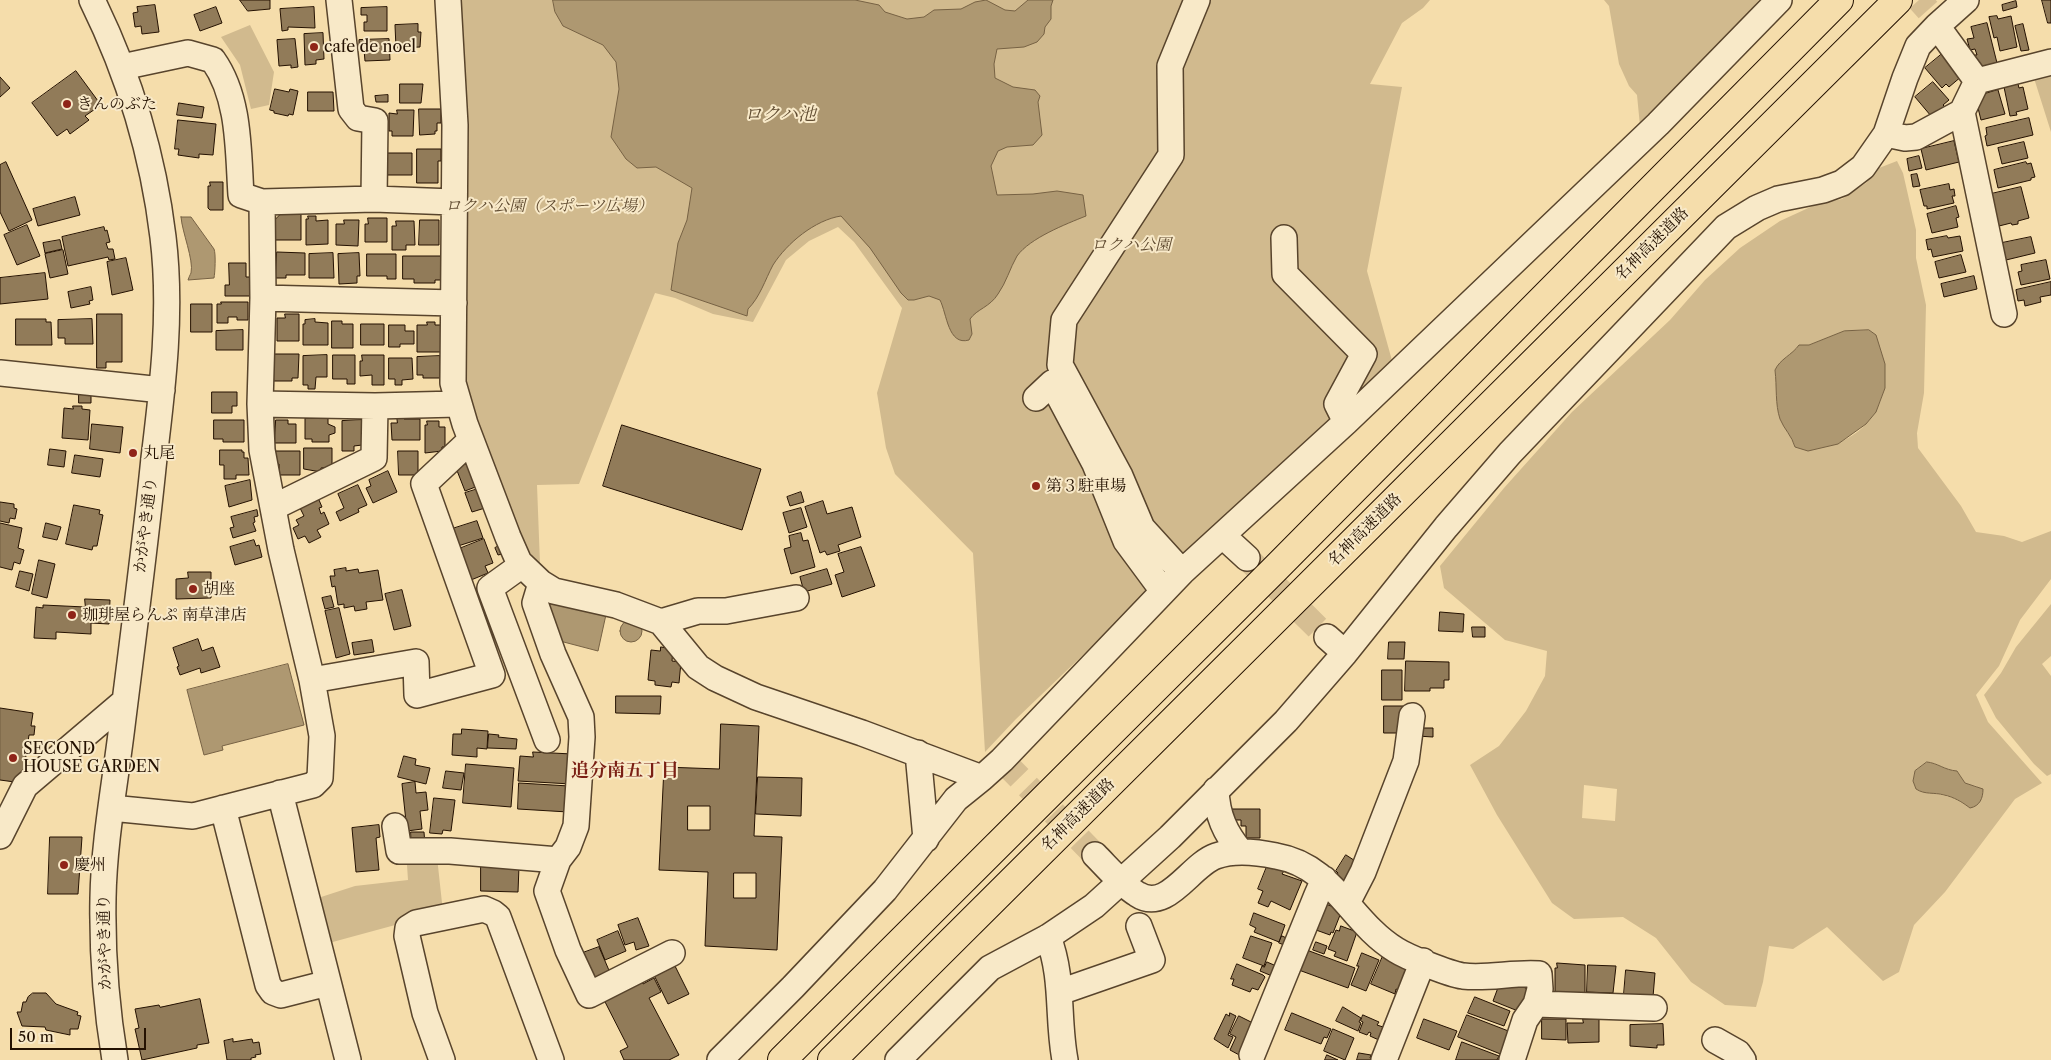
<!DOCTYPE html>
<html>
<head>
<meta charset="utf-8">
<style>
	body { margin:0 }
	#map { position:relative; width:2051px; height:1060px; overflow:hidden; background:#f5ddab; font-family:"Libre Caslon Text",serif }
	canvas { display:block }
	.scale { position:absolute; left:10px; top:1028px; width:136px; height:22px; box-sizing:border-box; border:2px solid #241101; border-top:0; padding-left:6px; font-size:15px; line-height:18px; white-space:nowrap; color:#241101; -webkit-text-stroke:4px #f8e9c8; paint-order:stroke }
</style>
</head>
<body>
<div id="map">
<canvas width="2051" height="1060"></canvas>
<div class="scale">50 m</div>
</div>
<script>
const ctx = document.querySelector('canvas').getContext('2d');
ctx.lineJoin = 'round';
function fillPath(path, color) { ctx.fillStyle = color; ctx.fill(path, 'evenodd'); }
function stroke(path, color, width, dash) { ctx.strokeStyle = color; ctx.lineWidth = width; ctx.lineCap = dash ? 'butt' : 'round'; ctx.setLineDash(dash || []); ctx.stroke(path); }
function write(font, color, halo, rows, align = 'center') {
  ctx.font = font + ' "Libre Caslon Text","Noto Serif JP",serif'; ctx.lineWidth = 4; ctx.setLineDash([]); ctx.textBaseline = 'middle'; ctx.strokeStyle = halo; ctx.fillStyle = color; for (const [text, x, y, turn = 0] of rows) {
    ctx.save(); ctx.translate(x, y); ctx.rotate((+turn || 0) * Math.PI / 180); ctx.textAlign = isNaN(turn) ? turn : align; if (halo) ctx.strokeText(text, 0, 0); ctx.fillText(text, 0, 0); ctx.restore();
  }
}
const green = new Path2D(`
	M456 0H1430L1423 8 1402 23 1370 84 1402 87 1367 271 1393 364 1228 516 1016 719 985 752 973 553 895 474 886 448 877 393 902 308 854 242 838 227 809 241 786 260 753 322 713 314 675 298 655 293 579 484 537 485 540 564 526 548 462 386Z
	M1604 0H1759L1731 33 1640 126 1637 95 1629 86 1619 64 1609 6Z
	M250 25 274 72 269 105 251 109 240 65 221 37Z
	M2051 70V132L2033 75Z
	M1897 161 1903 173 1916 230V258L1926 305 1924 393 1917 433 1918 448 1961 506 1976 532 2004 536 2022 542 2051 531V579L2020 620 1999 666 1976 695 1988 722 2042 783 2015 799 1945 892 1914 925 1899 972 1883 981 1827 927 1793 949 1769 946 1763 982 1756 1007 1725 1005 1691 982 1656 938 1623 917 1574 919 1552 903 1497 815 1470 765 1499 746 1526 711 1545 676 1547 651 1505 640 1444 588 1440 566 1504 488 1572 412 1670 320 1705 280 1740 248 1780 221 1817 204 1842 199 1866 183 1879 168ZM1869 330C1877 336 1878 343 1881 353 1896 397 1867 440 1822 447 1809 449 1808 451 1795 447 1792 436 1784 429 1780 419 1775 404 1777 386 1775 370 1780 359 1792 355 1799 345H1809L1844 331ZM1928 762C1938 763 1944 770 1957 771 1965 780 1961 785 1977 786L1970 808 1954 798 1916 789 1913 781 1915 771ZM1584 785 1617 789 1615 821 1582 818Z
	M482 588 499 637 486 642 469 593Z
	M2051 604V656L2042 664 2051 676V774L2047 776 2034 764 1996 718 1984 695 2001 673 2016 647Z
	M412 856 437 857 443 912 329 943 318 898 355 886 408 880 407 865Z`);
const water = new Path2D(`
	M553 0H855L879 5 885 12 907 19 924 17 934 10 961 9 975 2 986 0 1005 10 1015 11 1028 0H1053L1051 6V19L1045 27 1044 34 1037 42 1024 47 997 49 994 64 995 78 1013 87 1035 90 1040 96 1038 102 1042 135 1033 145 1007 147 998 151 991 166 997 195 1033 194 1057 191 1083 195 1086 216C1066 224 1030 238 1017 256 1010 268 1006 283 998 294 990 307 977 309 970 319L972 334 969 340C948 346 947 314 940 300L929 296 914 300H908L901 293 870 248 841 216C815 220 787 243 773 265 765 280 760 297 748 309L747 316 671 290 678 243 687 220 692 188 656 167 637 168 626 159 611 137 619 89 616 62 603 45 563 26 555 12Z
	M181 217H191L214 249C216 254 215 273 214 278L188 280C189 277 190 275 191 273 194 260 182 232 181 217Z
	M1869 330 1876 335 1885 364V388L1876 412 1866 424 1838 444 1808 451 1795 447C1792 436 1784 429 1780 419 1775 404 1777 387 1775 370 1780 359 1792 355 1799 345H1809L1844 331Z
	M547 602 607 610 598 651 556 640Z
	M620 631a11 11 0 1 1 22 0a11 11 0 1 1-22 0Z
	M288 664 304 725 222 746 223 750 204 755 187 690Z
	M1927 762C1938 763 1944 770 1957 771L1965 783 1983 789C1983 798 1980 806 1970 808 1962 802 1954 797 1944 795 1934 792 1925 795 1916 789L1913 781 1915 771Z`);
const building = new Path2D(`
	M240 0H270V9L248 11Z
	M2042 0H2051V23H2048Z
	M2016 1 2017 7 2003 11 2002 5Z
	M155 5 159 32 142 34 141 26 135 27 133 13 138 12 137 7Z
	M216 7 222 23 200 31 194 15Z
	M314 7 315 28 288 27V30L282 31 280 9Z
	M387 7V31H364V22H367V15H361V8Z
	M1997 16 1998 19 2011 16 2017 47 2000 51 1997 37 1994 38 1989 17Z
	M1987 23 1997 63 1977 68 1974 55H1977L1975 49 1970 50 1967 39 1974 38 1971 27Z
	M418 24V32H421L420 47 396 48 395 25Z
	M2023 24 2029 50 2021 51 2015 26Z
	M323 33 324 59 316 60V64L305 65 304 34Z
	M295 39 298 67 291 68V65L279 66 277 40Z
	M389 39 390 60 365 61 364 50H359V40Z
	M1942 54 1962 76 1949 87 1946 84 1942 88 1925 68Z
	M76 71 101 105 85 116 89 120 70 134 67 129 57 136 32 103Z
	M0 77 10 88 0 97Z
	M1933 82 1949 100 1943 105 1945 107 1939 113 1937 111 1931 116 1915 97Z
	M400 84H423L421 103H400Z
	M2018 84 2019 88 2023 87 2028 109 2016 112 2017 115 2010 116 2004 87Z
	M275 89 289 92 290 89 298 91 293 115 289 114 288 116 274 113V111L270 110Z
	M1998 90 2005 114 1981 120 1976 100 1978 96Z
	M308 92H333L334 111H308Z
	M388 95V102H376L375 96Z
	M179 103 204 107 202 118 177 115Z
	M419 109H441V123H437V131H435V134L420 135Z
	M397 110H414L413 136H392V131H389V113L397 114Z
	M2029 118 2033 135 1987 146 1985 136 1987 135 1986 128Z
	M178 120 216 124 213 155 199 154V158L178 155 179 149H175Z
	M1954 141 1959 162 1926 170 1921 149Z
	M2024 142 2028 158 2002 164 1998 148Z
	M417 149H441V161H438V183H417Z
	M387 153H412V175H387Z
	M1919 156 1922 168 1909 171 1907 159Z
	M6 162 32 220 9 231 0 212V165Z
	M2026 162 2027 164 2031 163 2035 177 2031 178V180L1998 188 1994 170Z
	M1917 174 1920 186 1913 187 1911 175Z
	M210 182H223V210H210L208 208V186H210Z
	M1949 184 1950 190 1954 189 1955 196H1952L1954 203 1927 209V206H1924L1920 190Z
	M2021 187 2029 218 2018 221V224L2012 225 2011 223 1999 226 1991 194Z
	M75 197 80 215 38 226 33 209Z
	M1956 206 1959 217 1956 218 1958 227 1932 233 1927 214Z
	M281 214H301V240H275V220Z
	M308 216H316V221L328 220V244L306 245V219H308Z
	M368 218H387V242H365V224H368Z
	M344 220H359L358 246 336 245V224H344Z
	M420 220H439V245H419Z
	M396 221H414L415 245H406V250H392V226H396Z
	M27 225 40 256 17 265 4 235Z
	M104 227 105 231 107 230 110 242 106 243 108 249H113L115 259 109 260 108 257 68 266 62 237Z
	M1947 236 1948 238 1960 236 1963 251 1933 257 1931 249 1928 250 1926 240Z
	M2031 237 2035 253 2006 260 2002 243Z
	M60 240 62 249 45 253 43 243Z
	M63 250 68 274 50 278 45 254Z
	M277 252 305 253V275H286V278H276Z
	M333 253 334 278H309V254Z
	M359 253 360 276H357V283L339 284 338 254Z
	M367 254H396V279H387V276H367Z
	M1961 255 1966 272 1939 278 1935 262Z
	M403 256H441L443 280H435V283H414V279H403Z
	M126 258 133 290 112 295 107 262Z
	M2046 260 2050 279 2021 285 2018 272 2022 271 2021 265Z
	M229 263H246V277H251V296H225V285H229Z
	M45 273 48 299 0 304V278Z
	M1974 276 1977 289 1944 297 1941 284Z
	M2051 282V295L2040 297 2041 302 2025 306 2024 300 2018 301 2016 290Z
	M91 287 93 300 89 301 90 304 71 308 68 292Z
	M221 302H248V320H237V317H228V323H217V304H221Z
	M191 304H212V332H191Z
	M97 314H122V362H106V368H97Z
	M285 314H299V341H277V318H285Z
	M16 319H46V322H51L52 345H16Z
	M92 319 93 344H65V338H58V320Z
	M315 319V322L328 323V345H303V324H305V320Z
	M332 321H342V324H353V348H332Z
	M427 322H435V325H441V352H417V325H427Z
	M361 324H384V345H361Z
	M389 325H405V331H414V344H400V347H389Z
	M243 330V350H216V331Z
	M273 354H299L298 378H292V381H273Z
	M327 355V377H316L315 389H308V385H303V356Z
	M333 355H355V384H347V379H333Z
	M362 355H384V385H372V375L360 376V361H362Z
	M440 356V378H423V375H417V357Z
	M389 358H412L413 379 402 380V385H395V379H389Z
	M79 392H91V403H79Z
	M212 392H237V406H232V413H212Z
	M73 406H82V409L90 410 88 440 62 438 64 408 73 409Z
	M321 415H328V424L335 427V433L329 435V442H312V439H305V418H321Z
	M397 416H404V419H420V440H392L391 423H397Z
	M214 420H244V442H223V439H214Z
	M276 420H288V424H296V443H275Z
	M362 420V445L354 446V451H342V421Z
	M427 421H439V427H445V447H442V451L425 453V425H427Z
	M92 424 123 427 120 453 90 449Z
	M622 425 761 469 742 530 603 486Z
	M304 448H332V467L321 468V472L304 469Z
	M50 449 66 451 64 467 48 465Z
	M220 450H242V452H244V458H248L249 475H236V479H224V465H220Z
	M274 451H300V475H279V464H274Z
	M398 451H418V475H399Z
	M75 455 103 459 100 477 72 473Z
	M470 463 478 486 465 491 456 468Z
	M388 471 397 492 373 503 366 488 371 486 369 480Z
	M250 480 252 500 229 507 225 486Z
	M358 485 367 505 358 509 359 512 340 521 336 512 344 508 338 494Z
	M478 489 485 508 472 512 465 493Z
	M801 492 804 502 790 506 787 497Z
	M319 500 322 507 319 508 321 514 324 512 329 524 317 530 321 537 309 543 305 536 298 539 293 528 299 525 296 520 304 516 300 508Z
	M823 501 827 514 852 507 861 537 838 545 840 551 827 555 825 551 820 553 805 507Z
	M0 502 14 504V508L17 509 15 519 10 518 9 523 0 521Z
	M74 505 100 510 99 514 103 515 97 546H93L92 550 66 544Z
	M801 508 807 527 789 533 783 513Z
	M257 510 258 516 254 517 255 522 253 523 256 531 233 538 230 528 234 527 231 517Z
	M477 521 483 538 458 546 452 529Z
	M0 523 22 528 18 548 24 550 20 564 14 562 12 570 0 567Z
	M46 523 61 527 57 540 43 537Z
	M801 533 803 541 808 540 815 567 791 574 784 549 791 547 789 536Z
	M484 539 493 563 485 566 488 573 471 580 459 549Z
	M254 540 256 546 259 545 262 557 235 565 230 547Z
	M499 546 502 554 498 555 495 548Z
	M861 547 875 586 842 597 835 575 844 572 838 554Z
	M39 560 55 564 47 598 32 594Z
	M346 568V571L358 569 359 573 378 570 383 600 366 602 367 609 355 611 354 606 344 608V604L338 605 335 586 332 587 330 576H335L334 570Z
	M827 569 832 584 804 592 800 577Z
	M20 571 33 574 29 591 16 587Z
	M188 572H211V598L176 599V579L188 578Z
	M402 590 411 626 394 630 385 594Z
	M331 596 334 607 325 609 322 598Z
	M85 599 110 600 109 624 91 623V634L56 632V639L34 638 36 607 43 608V605L85 607Z
	M339 608 350 654 336 658 325 611Z
	M1440 612 1464 614 1463 632 1439 631Z
	M1472 627H1485V637H1473Z
	M198 639 202 651 213 647 220 667 201 673 200 668 180 675 177 667 179 666 173 648Z
	M372 640 374 652 354 655 352 643Z
	M1389 642H1405L1404 659H1388Z
	M661 647 673 649 672 661 681 662 679 683 672 682 671 687 655 685V681L648 680 651 650 660 651Z
	M1406 661 1449 662V680H1444V688H1430V691H1405Z
	M1382 670H1402V700H1382Z
	M616 696H661L660 714 616 713Z
	M1384 706H1403V733H1384Z
	M0 708 33 713 31 726H35L34 735H29L22 783 0 780Z
	M721 724 759 726 754 836 782 837 777 950 705 946 708 872 659 870 664 767 719 769ZM688 806H710V830H688ZM734 873H756V898H734Z
	M1417 728H1433V737L1417 736Z
	M462 729 488 731 487 749 477 748V757L452 755 453 734H461Z
	M489 734 499 735 498 737 517 739 516 749 488 748Z
	M533 752 572 754 571 784 518 781 520 756 533 757Z
	M404 756 416 759 415 765 430 768 426 784 398 777Z
	M466 764 514 768 511 807 463 803Z
	M446 771 464 773 461 790 443 788Z
	M758 777 802 778 801 816 756 814Z
	M415 782 416 793 426 792 428 810 420 811 422 829 407 831 402 784Z
	M519 783 569 786 568 812 518 809Z
	M434 798 455 800 451 831 443 830 442 834 430 833Z
	M1228 809H1260V838H1246V826H1241V820H1232Z
	M379 825 380 837 376 838 379 870 356 872 352 828Z
	M411 832H424L425 845H412Z
	M50 837H82L78 894H48Z
	M1346 855 1360 864 1348 884 1336 876 1338 873 1336 871Z
	M1268 864 1284 871 1282 874 1302 881 1290 910 1271 901 1268 907 1258 903 1263 891 1258 889Z
	M481 865 519 866 518 892 481 891Z
	M1323 903 1342 910 1333 933 1331 932 1330 935 1316 930Z
	M1254 913 1285 925 1279 942 1254 932 1256 928 1250 925Z
	M638 918 649 946 636 950 634 942 625 945 618 925Z
	M1341 926 1357 932 1347 961 1334 956 1336 952 1328 949 1336 930 1339 931Z
	M618 931 626 951 605 960 597 940Z
	M1251 936 1272 943 1264 966 1243 958Z
	M1282 936 1291 940 1289 947 1279 943Z
	M1316 942 1327 946 1324 954 1313 950Z
	M599 947 611 975 592 983 580 954Z
	M1304 949 1355 968 1348 988 1296 969Z
	M1362 953 1379 960 1366 991 1351 985 1359 966H1357Z
	M1383 956 1408 966 1402 980 1405 981 1401 991 1396 989 1395 994 1371 984Z
	M673 962 689 994 668 1004 653 973Z
	M1267 962 1281 968 1277 978 1260 971 1262 966 1264 967Z
	M1557 963 1585 965V998L1555 993V968H1557Z
	M1237 964 1263 975 1265 977 1258 990 1252 988 1250 992 1232 985 1234 979H1231Z
	M1588 965 1616 966 1613 993 1587 992Z
	M1626 970 1655 973 1653 997 1624 994Z
	M639 975 643 984 654 978 661 992 649 998 679 1055 669 1060H624L620 1051 628 1047 601 994Z
	M1506 980 1528 989 1525 995 1528 996 1518 1011 1493 1001 1499 985Z
	M33 993H46L56 1004 78 1012 77 1015 81 1016 78 1029H70V1035L46 1030 45 1027 22 1026 17 1012H21L23 1002H26L28 997Z
	M1475 997 1510 1011 1504 1026 1468 1013Z
	M200 999 209 1043 197 1045V1048L142 1060 135 1029 139 1028 135 1009 159 1005 160 1007Z
	M1343 1007 1361 1018 1359 1022 1361 1023 1358 1031 1336 1021Z
	M1230 1013 1236 1016 1228 1035 1233 1037 1228 1048 1214 1039 1226 1014 1229 1016Z
	M1292 1013 1331 1029 1327 1038 1324 1037 1321 1044 1285 1030Z
	M1363 1015 1379 1022 1377 1025 1383 1027 1385 1021 1392 1024 1381 1041 1370 1036 1371 1033 1369 1032 1367 1035 1359 1032 1363 1022 1361 1021Z
	M1467 1015 1511 1032 1503 1055 1458 1037Z
	M1239 1016 1255 1024 1243 1057 1230 1050 1236 1037 1230 1034Z
	M1424 1019 1457 1031 1449 1050 1417 1038Z
	M1542 1019H1566V1040L1542 1039Z
	M1583 1019H1599V1042L1568 1043 1567 1023H1583Z
	M1663 1024 1664 1045H1657V1048L1630 1046V1025Z
	M1333 1029 1354 1038 1345 1060 1324 1051Z
	M233 1039V1042L252 1039 253 1043 259 1042 261 1054 255 1055 256 1057 251 1058V1060H227L224 1041Z
	M1462 1042 1499 1056 1497 1060H1456Z
	M1359 1053 1371 1055 1370 1058 1376 1060H1357Z
	M1327 1055 1338 1060H1325Z`);
const minorTunnel = new Path2D(`
	M1919 0 1928 10
	M1247 558 1327 637
	M1002 760 1095 855`);
const minor = new Path2D(`
	M92 0C129 75 153 154 163 237 172 310 163 385 154 458 145 548 133 637 122 726 115 784 104 841 103 898 102 953 106 1006 115 1060
	M339 0 351 109 358 118 375 121 374 199
	M448 0 455 125 453 383 465 424 508 537 519 562 541 583 554 591 616 605 661 622 698 667 715 678 756 697 862 733 982 778 1002 760 1182 572 1346 422 1658 124 1779 0
	M1937 26 1977 81
	M122 67 188 53 213 60C240 98 238 150 241 195L262 202 374 199 453 202
	M1886 134 1905 138 1916 137 1962 112
	M1284 238 1285 274 1364 354 1337 404 1346 422
	M263 298 454 303
	M2004 314 1962 112 1977 81 2051 62
	M0 373 162 390
	M1036 398 1052 383 1095 464 1126 541 1163 591
	M260 404 375 406 458 404
	M274 507 374 458 375 406
	M1223 536 1247 558
	M522 565 490 588 547 740
	M1182 572 1142 528 1120 476 1060 365 1064 320 1171 155 1170 66 1197 0
	M541 583 535 603 553 654 581 717 582 737 576 826 568 847 558 860 547 891 568 950 589 995 672 953
	M661 622 698 611H726L796 598
	M1327 637 1345 653
	M312 680 416 662 417 695 492 675 424 484 471 440
	M918 753 926 839
	M1216 790C1217 815 1225 833 1241 852
	M280 793 348 1060
	M111 808 193 816 313 785 320 778 322 736 312 680 281 550 262 450 260 404 263 298 262 202
	M223 808 268 985 273 992 281 995 328 983
	M395 826 399 851H450L558 860
	M0 836 25 786 125 701
	M1095 855C1108 868 1121 884 1137 894 1167 914 1190 865 1216 856 1235 849 1257 852 1276 856 1334 866 1350 922 1396 950 1407 957 1449 974 1463 976 1488 979 1514 972 1539 974L1540 989 1536 1004 1525 1020 1512 1060
	M1347 903 1363 872 1406 761 1412 716
	M1048 937C1064 978 1057 1018 1065 1060
	M1060 992 1152 960 1139 926
	M1536 1004 1654 1008
	M1715 1040 1738 1053 1743 1060
	M1252 1055 1317 895 1324 879
	M442 1060 425 1013 407 936 408 928 416 923 484 909 493 913 498 917 551 1060
	M720 1060 793 987 885 890 956 799 982 778
	M898 1060 990 968 1048 937 1094 906 1170 837 1286 721 1345 653 1446 527 1510 453 1726 227 1757 208 1778 199 1823 190 1842 183 1863 167 1886 134 1905 78 1918 46 1937 26 1966 0
	M1384 1060 1423 961`);
const highway = new Path2D(`
	M782 1060 1273 571 1839 0
	M832 1060 1898 0`);
const markers = [
	[314,47,5,"#8f2418"],
	[67,104,5,"#8f2418"],
	[133,453,5,"#8f2418"],
	[1036,486,5,"#8f2418"],
	[193,589,5,"#8f2418"],
	[72,615,5,"#8f2418"],
	[13,758,5,"#8f2418"],
	[64,865,5,"#8f2418"]
];
const poiNames = [
	["cafe de noel",324,47],
	["きんのぶた",77,104],
	["丸尾",143,453],
	["第３駐車場",1046,486],
	["胡座",203,589],
	["珈琲屋らんぷ 南草津店",82,615],
	["SECOND",23,749],
	["HOUSE GARDEN",23,767],
	["慶州",74,865]
];
const parkNames = [
	["ロクハ公園（スポーツ広場）",549,206],
	["ロクハ公園",1131,245]
];
const streetNames = [
	["名神高速道路",1652,244,-45],
	["かがやき通り",146,525,-83],
	["名神高速道路",1365,530,-45],
	["名神高速道路",1078,815,-45],
	["かがやき通り",105,942,-91]
];
const waterNames = [
	["ロクハ池",780,115]
];
const neighbourhoodNames = [
	["追分南五丁目",625,771]
];
fillPath(green, '#d1ba8e');
fillPath(water, '#ae9871');
stroke(water, '#776244', 1);
fillPath(building, '#917b59');
stroke(building, '#241101', 1);
stroke(minorTunnel, '#d6be92', 25, [25, 12]);
stroke(minor, '#58442c', 28);
stroke(highway, '#241101', 30);
stroke(minor, '#f8e9c8', 25);
stroke(highway, '#f5ddab', 28);
for (const [x, y, r, color] of markers) { const dot = new Path2D(); dot.arc(x, y, r, 0, 2 * Math.PI); ctx.fillStyle = color; ctx.fill(dot); stroke(dot, '#f8e9c8', 2); }
write('16px', '#241101', '#f8e9c8', poiNames, 'left');
write('italic 16px', '#614c32', '#f8e9c8', parkNames);
write('16px', '#241101', '#f8e9c8', streetNames);
write('italic 18px', '#624e33', '#f8e9c8', waterNames);
write('bold 18px', '#7a1f14', '#f8e9c8', neighbourhoodNames);
</script>
</body>
</html>
